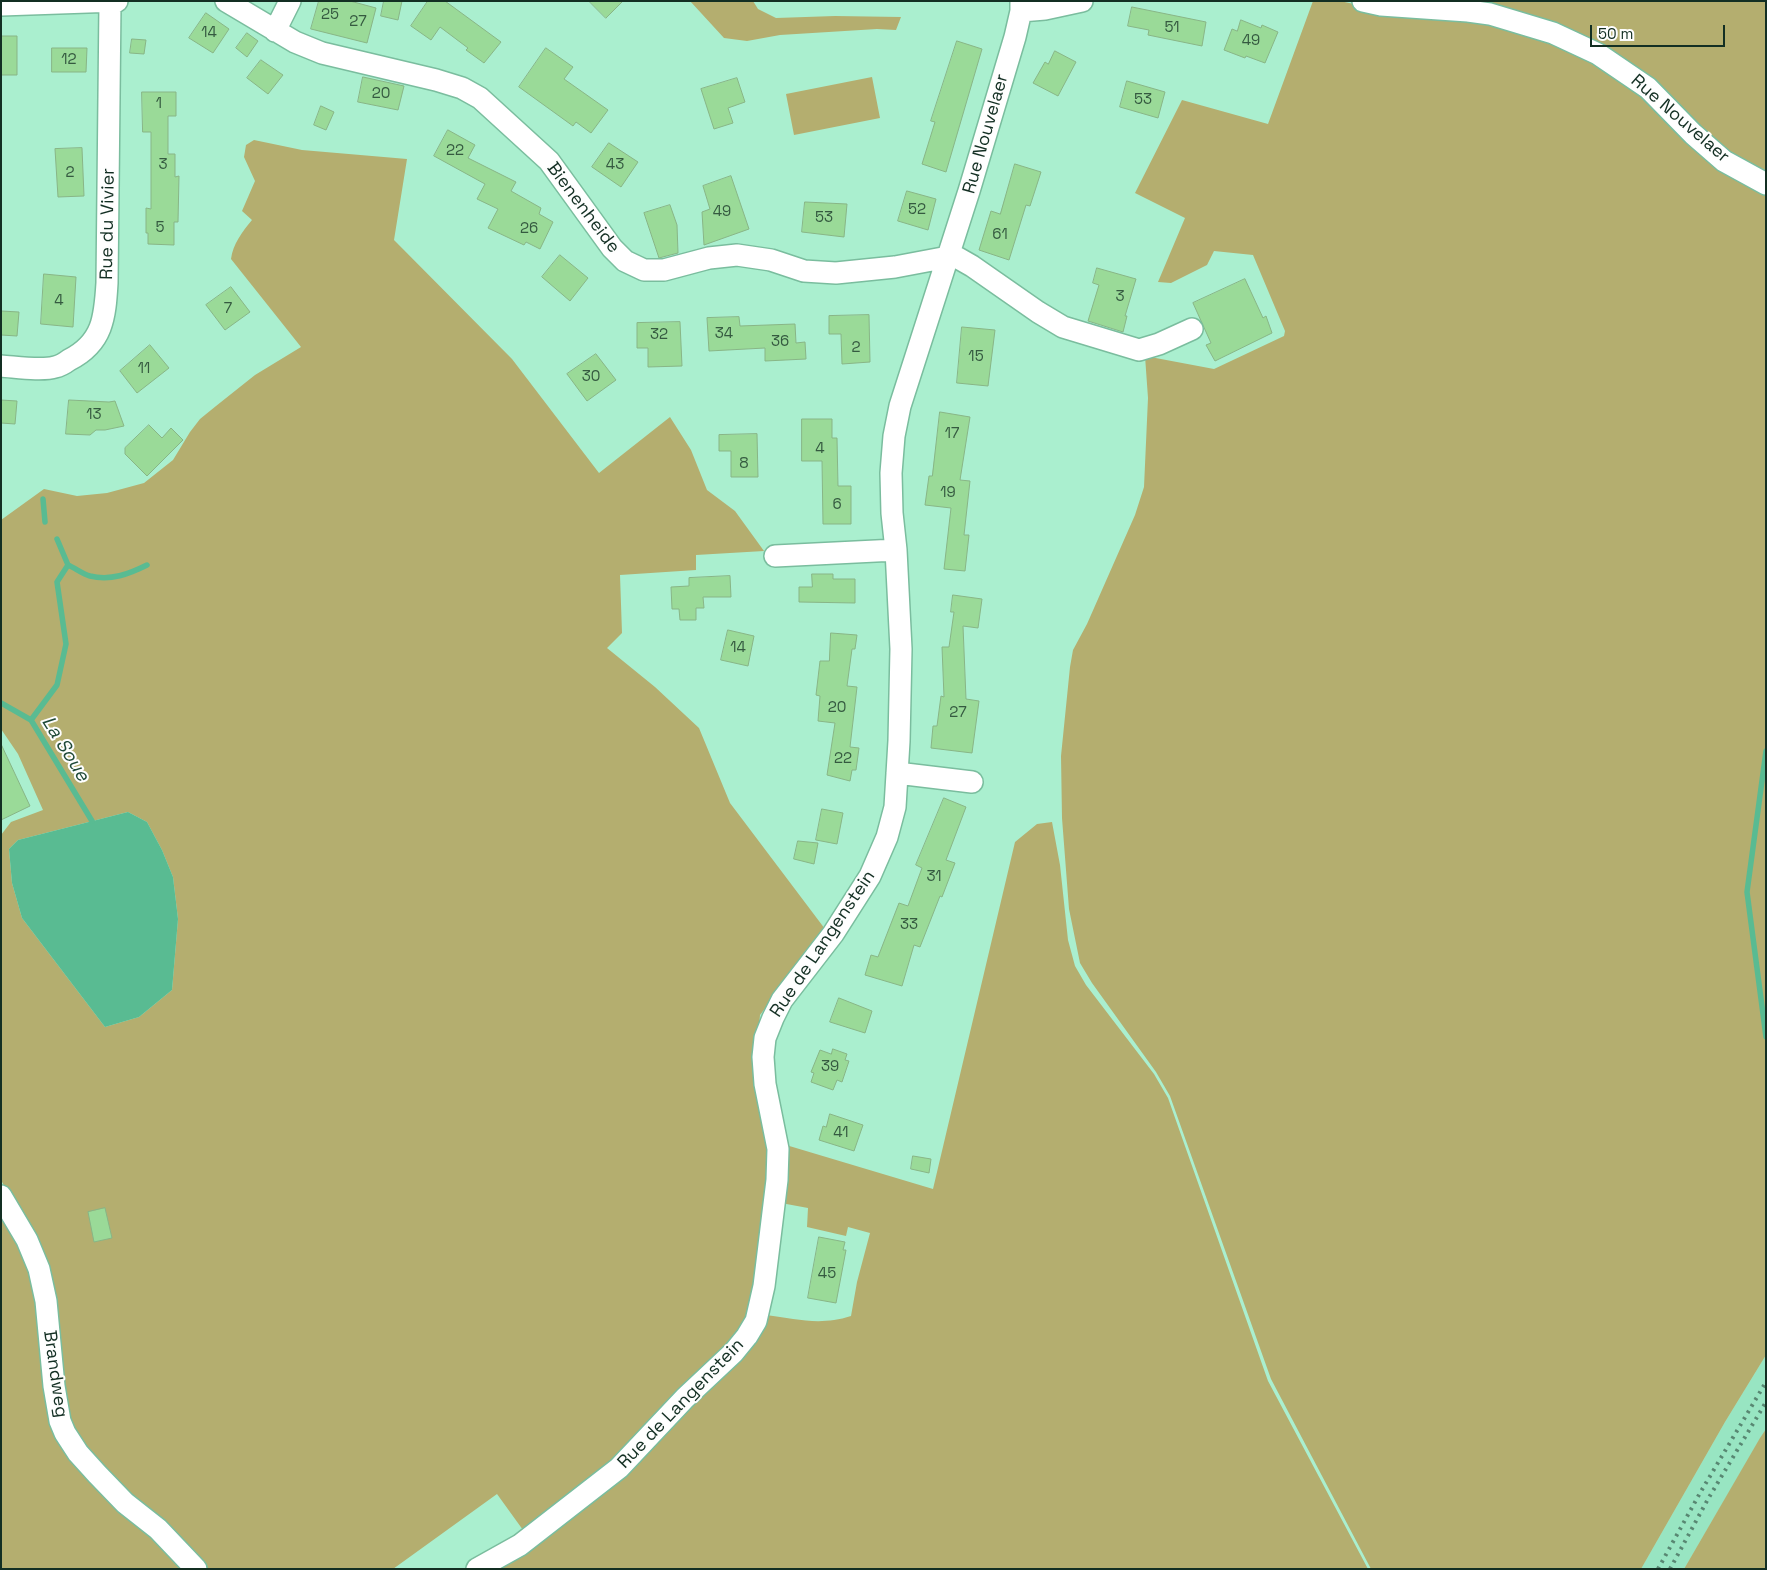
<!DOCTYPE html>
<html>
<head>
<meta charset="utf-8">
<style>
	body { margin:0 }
	#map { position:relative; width:1767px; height:1570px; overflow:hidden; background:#aaefcf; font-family:"Space Grotesk",sans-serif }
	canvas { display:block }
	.frame { position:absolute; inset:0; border:2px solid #132f23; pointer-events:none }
	.scale { position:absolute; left:1590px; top:25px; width:135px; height:22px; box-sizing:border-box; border:2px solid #132f23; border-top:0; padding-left:6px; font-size:15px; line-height:18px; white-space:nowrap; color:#132f23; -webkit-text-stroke:4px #fefefe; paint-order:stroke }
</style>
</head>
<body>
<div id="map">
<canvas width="1767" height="1570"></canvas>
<div class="frame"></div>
<div class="scale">50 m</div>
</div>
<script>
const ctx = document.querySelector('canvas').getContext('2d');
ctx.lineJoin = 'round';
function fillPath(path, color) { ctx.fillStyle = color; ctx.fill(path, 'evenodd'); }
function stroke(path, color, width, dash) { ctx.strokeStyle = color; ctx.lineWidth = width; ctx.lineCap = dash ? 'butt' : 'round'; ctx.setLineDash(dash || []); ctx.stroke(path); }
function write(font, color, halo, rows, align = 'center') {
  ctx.font = font + ' "Space Grotesk",sans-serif'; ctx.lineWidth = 4; ctx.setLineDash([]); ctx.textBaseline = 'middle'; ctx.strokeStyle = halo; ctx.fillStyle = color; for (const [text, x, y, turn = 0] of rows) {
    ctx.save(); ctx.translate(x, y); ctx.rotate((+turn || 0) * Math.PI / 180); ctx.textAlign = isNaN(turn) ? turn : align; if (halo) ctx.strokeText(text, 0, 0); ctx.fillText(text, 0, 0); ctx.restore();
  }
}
const built = new Path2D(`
	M1766 1355V1429L1684 1569H1641L1725 1422Z`);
const green = new Path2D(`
	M690 1H753L758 9 776 18 835 16 901 17 896 30 877 29 780 35 747 41 724 38Z
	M1313 1H1340L1381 10 1471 15 1596 58 1766 194V1355L1725 1422 1641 1569H1371L1271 1379 1170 1096 1156 1072 1092 983 1080 963 1069 909 1062 818 1061 756 1070 667 1073 650 1087 624 1135 515 1144 487 1148 398 1145 356 1214 369 1284 336 1285 331 1253 255 1214 251 1207 265 1171 283 1158 282 1185 218 1135 193 1182 100 1268 124Z
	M1399 1H1766V179L1727 157 1600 48Z
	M872 77 880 118 794 135 786 94Z
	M254 140 302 150 407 159 394 240 512 359 599 473 670 417 691 450 707 490 735 511 764 551 696 555V570L620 575 622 633 607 648 655 687 699 728 730 803 825 929 760 1015 757 1051V1079L769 1124 772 1159 770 1197 760 1287 754 1312 745 1333 725 1354 672 1397 619 1455 523 1530 497 1494 393 1569H1V1215L11 1230 29 1264 36 1288 47 1374 50 1416 60 1420 54 1386 46 1301V1265L1 1180V835L11 822 43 810 18 754 1 729V520L44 489 77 496 107 493 144 483 173 460 190 432 200 419 216 406 255 375 301 347 231 259C233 244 242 232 252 220L242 211 255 181 244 157 246 145ZM128 812 147 822 162 850 173 877 178 919 172 990 139 1017 105 1027 22 918 12 883 9 849 18 840Z
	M1052 822 1060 865 1068 940 1075 966 1086 985 1154 1074 1168 1098 1268 1381 1368 1569H488L751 1348 760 1337 766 1315C797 1319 820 1326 851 1316L857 1282 870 1233 848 1227 846 1236 807 1227 808 1208 781 1203 786 1145 933 1189 1015 842 1037 824Z
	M1766 1429V1569H1684L1760 1438Z`);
const water = new Path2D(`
	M128 812 147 822 162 850 173 877 178 919 172 990 139 1017 105 1027 22 918 12 883 9 849 18 840Z`);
const stream = new Path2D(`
	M43 499 45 522
	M68 565C75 568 83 574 90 576 111 581 129 574 147 565
	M1 703 31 720 92 821
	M31 720 57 685 66 644 57 582 68 565 57 539
	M1766 751 1747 892 1766 1037`);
const building = new Path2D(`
	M319 1H350L376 8 367 43 311 29Z
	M384 1H402L398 20 381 16Z
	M428 1H445L501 42 484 63 466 50 468 48 440 27 431 40 411 26Z
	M589 1H623L606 18Z
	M1132 7 1206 22 1202 46 1148 35 1149 30 1128 26Z
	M206 13 229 29 213 53 189 38Z
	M1241 20 1261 28 1262 25 1278 32 1265 63 1246 56 1245 58 1224 50 1232 29 1237 31Z
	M247 33 258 41 247 57 236 48Z
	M1 36H17V75H1Z
	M132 39 146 40 144 54 130 53Z
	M957 41 982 49 946 172 922 164 935 122 931 121Z
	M52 48H87L86 72H52Z
	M546 48 573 67 564 79 608 110 591 133 576 122 573 126 519 87Z
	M1055 51 1076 62 1058 96 1033 83 1045 62 1048 64Z
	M261 60 283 75 268 94 247 78Z
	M363 77 404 86 398 110 358 102Z
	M737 78 745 102 728 108 733 123 714 129 701 89Z
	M1127 81 1165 92 1158 118 1120 107Z
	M142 92H176V116H168V154H175V177L179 176 178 222H174V245L148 244V233H146V208L151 209V132H143Z
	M321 106 334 112 326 130 314 125Z
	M448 130 475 145 468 158 516 182 511 191 541 208 539 214 553 222 540 249 526 242 524 245 488 228 498 209 477 199 485 184 434 156Z
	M609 143 638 162 621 187 592 167Z
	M82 148 84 196 58 197 55 149Z
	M1015 164 1041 172 1030 206 1026 205 1009 260 979 250 991 211 1000 214Z
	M731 176 749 229 704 245 702 212 710 209 703 186Z
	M907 191 936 199 928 230 898 221Z
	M805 202 847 204 844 237 802 232Z
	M670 205 677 225 678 253 659 258 644 213Z
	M560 255 588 278 570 301 542 277Z
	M1097 268 1136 279 1125 316H1127L1123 332 1088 321 1099 285 1093 283Z
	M44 274 76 277 73 327 41 324Z
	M1245 279 1263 318 1266 316 1272 333 1215 361 1206 345 1211 343 1193 303Z
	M231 287 250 312 225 330 206 305Z
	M1 311 19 312 17 336 1 335Z
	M869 315 870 362 842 364 841 334H829V316Z
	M739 317 740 326 795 324 796 343 805 342 806 359 765 361V348L709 351 707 318Z
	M680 322 682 366 648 367V348H637V323Z
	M962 327 995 330 988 386 957 383Z
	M150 345 169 368 137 393 120 371Z
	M596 354 616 380 587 401 567 374Z
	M1 400 17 401 15 424 1 423Z
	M69 400 109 402 115 401 124 426 105 430H96L90 435 66 434Z
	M940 412 970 417 960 480 970 481 964 535H969L965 571 944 569 951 508 925 505 929 476H932Z
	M802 419H832V438H837L838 486H851V524H823L822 461H802Z
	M149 425 162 438 171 428 183 440 147 476 125 454V448Z
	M757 434 758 477H731V451H719V435Z
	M812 574H833V579H855V603L799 602V587H812Z
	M730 576 731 597H703L704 608H696V620H680L679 609H672L671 587 689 586V578Z
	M953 595 982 599 978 628 963 626 966 699 979 701 972 753 931 748 933 726H937L941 696 944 697 942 647H949L954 612H951Z
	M728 630 754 636 748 666 721 660Z
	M831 633 857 635 855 649H852L847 686 857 687 850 747 859 748 856 770H852L850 781 827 775 835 723 818 721 820 696 816 695 820 661H829Z
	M1 744 30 806 1 820Z
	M944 798 966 807 946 860 955 863 942 897 940 896 920 947 914 945 902 986 865 975 871 955 878 957 899 903 908 906 922 868 916 865Z
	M822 809 843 813 837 844 816 840Z
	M798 841 818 843 814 864 794 859Z
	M839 998 872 1011 865 1033 830 1022Z
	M833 1049 847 1054 845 1060 849 1061 842 1082 837 1080 833 1090 811 1082 814 1073 811 1072 820 1050 831 1054Z
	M830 1114 863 1125 854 1151 819 1140 823 1126 826 1127Z
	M913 1156 931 1159 929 1173 911 1169Z
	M105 1208 112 1238 94 1242 88 1212Z
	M819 1237 845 1242 843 1250H846L836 1303 808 1298Z`);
const minor = new Path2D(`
	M226 1 295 42 322 53 436 80 462 88 480 98 549 161 612 248 625 261 644 270H664L709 258 737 255 771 260 804 271 836 273 895 267 948 257 958 258 972 266 1038 312 1063 327 1139 350 1159 344 1192 329
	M1363 1 1381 5 1468 11 1490 14 1553 33 1598 54 1648 88 1693 134 1724 161 1766 184
	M1 5 117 1
	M1021 11 1045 9 1082 1
	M275 31 290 1
	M1 366C16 367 42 371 55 367 60 366 65 363 69 360 103 343 105 317 107 283L110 3
	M775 556 896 550
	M897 773 972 782
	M1 1196 27 1240 39 1269 46 1301 54 1386 60 1421 65 1433 78 1453 97 1474 125 1503 158 1529 196 1569
	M477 1569 520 1545 619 1468 685 1398 734 1352 747 1336 756 1321 764 1286 777 1180 778 1149 765 1084 763 1057 765 1038 773 1018 782 1000 833 934 870 876 887 837 895 807 899 741 901 649 896 550 892 513 891 473 894 436 900 406 969 191 1015 37 1021 11V1`);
const rail = new Path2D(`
	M1658 1569 1700 1493 1766 1382
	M1670 1569 1708 1499 1766 1402`);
const numberNames = [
	["25",330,15],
	["27",358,22],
	["51",1172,28],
	["14",209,33],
	["49",1251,41],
	["12",69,60],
	["20",381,94],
	["53",1143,100],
	["1",159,104],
	["22",455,151],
	["3",163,165],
	["43",615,165],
	["2",70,173],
	["52",917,210],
	["49",722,212],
	["53",824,218],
	["5",160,228],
	["26",529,229],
	["61",1000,235],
	["3",1120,297],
	["4",59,301],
	["7",228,309],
	["34",724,334],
	["32",659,335],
	["36",780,342],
	["2",856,348],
	["15",976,357],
	["11",144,369],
	["30",591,377],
	["13",94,415],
	["17",952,434],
	["4",820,449],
	["8",744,464],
	["19",948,493],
	["6",837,505],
	["14",738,648],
	["20",837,708],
	["27",958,713],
	["22",843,759],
	["31",934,877],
	["33",909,925],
	["39",830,1067],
	["41",841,1133],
	["45",827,1274]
];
const streetNames = [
	["Rue Nouvelaer",1680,119,41],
	["Rue Nouvelaer",986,134,-74],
	["Bienenheide",583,208,53],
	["Rue du Vivier",108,224,-89],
	["Rue de Langenstein",823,944,-56],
	["Brandweg",55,1374,82],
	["Rue de Langenstein",681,1404,-46]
];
const waterNames = [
	["La Soue",65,749,58]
];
fillPath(built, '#98e5c2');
fillPath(green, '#b4ae6f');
fillPath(water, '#59bb92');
stroke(stream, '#59bb92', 5.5);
fillPath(building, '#9ada98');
stroke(building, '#88b586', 1);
stroke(minor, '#7abd9e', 24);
stroke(minor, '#fff', 21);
stroke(rail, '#588772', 4, [2.5, 5]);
write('15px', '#355a40', null, numberNames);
write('18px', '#132f23', '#fefefe', streetNames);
write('italic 19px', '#204a38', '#fefefe', waterNames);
</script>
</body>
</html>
